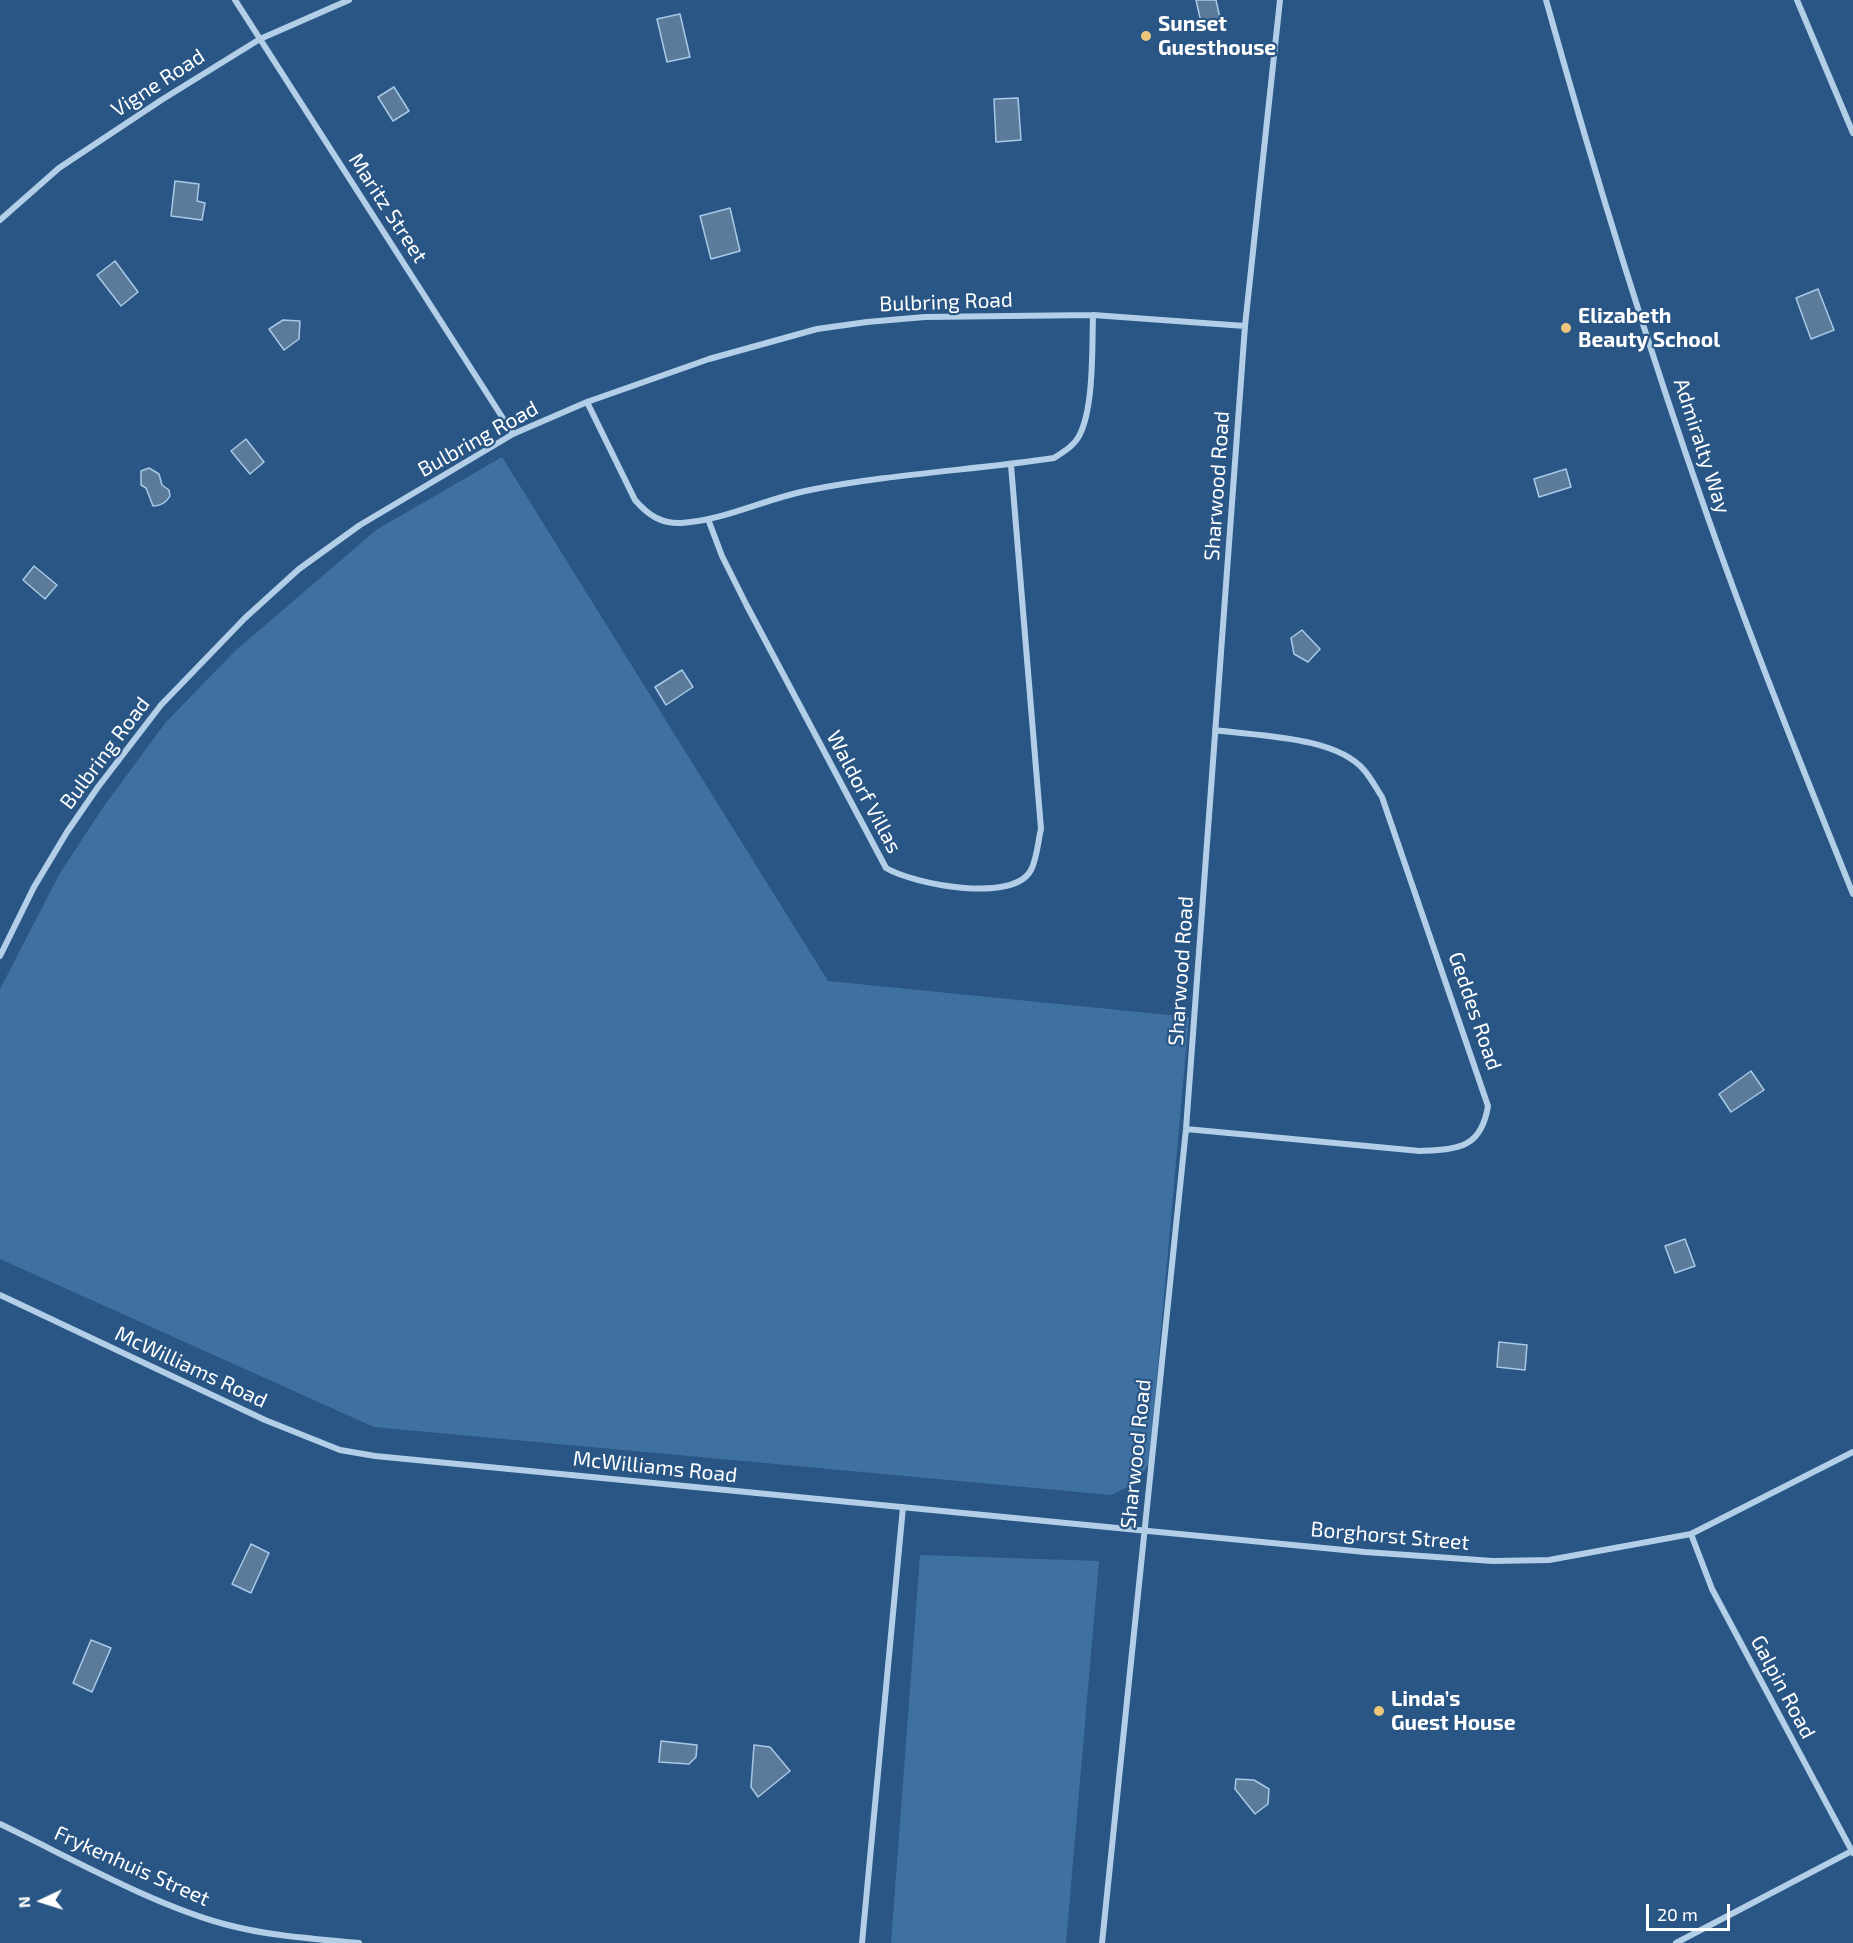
<!DOCTYPE html>
<html>
<head>
<meta charset="utf-8">
<style>
	body { margin:0 }
	#map { position:relative; width:1853px; height:1943px; overflow:hidden; background:#295685; font-family:"Exo 2",sans-serif }
	canvas { display:block }
	.north { position:absolute; left:12px; top:1871px; width:60px; height:60px; -webkit-text-stroke:4px #295685; paint-order:stroke; rotate:266deg; font-size:16px; font-weight:700; line-height:24px; text-align:center; color:#fff }
	.north::after { content:''; display:block; margin:auto; width:21px; height:27px; background:#fff; clip-path:polygon(50% 0,100% 100%,50% 72%,0 100%) }
	.scale { position:absolute; left:1646px; top:1904px; width:84px; height:27px; box-sizing:border-box; border:3px solid #fff; border-top:0; padding-left:8px; font-size:18px; line-height:21px; white-space:nowrap; color:#fff; -webkit-text-stroke:4px #295685; paint-order:stroke }
</style>
</head>
<body>
<div id="map">
<canvas width="1853" height="1943"></canvas>
<div class="north">N</div>
<div class="scale">20 m</div>
</div>
<script>
const ctx = document.querySelector('canvas').getContext('2d');
ctx.lineJoin = 'round';
function fillPath(path, color) { ctx.fillStyle = color; ctx.fill(path, 'evenodd'); }
function stroke(path, color, width, dash) { ctx.strokeStyle = color; ctx.lineWidth = width; ctx.lineCap = dash ? 'butt' : 'round'; ctx.setLineDash(dash || []); ctx.stroke(path); }
function write(font, color, halo, rows, align = 'center') {
  ctx.font = font + ' "Exo 2",sans-serif'; ctx.lineWidth = 4.5; ctx.setLineDash([]); ctx.textBaseline = 'middle'; ctx.strokeStyle = halo; ctx.fillStyle = color; for (const [text, x, y, turn = 0] of rows) {
    ctx.save(); ctx.translate(x, y); ctx.rotate((+turn || 0) * Math.PI / 180); ctx.textAlign = isNaN(turn) ? turn : align; if (halo) ctx.strokeText(text, 0, 0); ctx.fillText(text, 0, 0); ctx.restore();
  }
}
const green = new Path2D(`
	M502 457 828 981 1189 1017 1149 1464 1135 1483 1111 1495 374 1427 0 1259V989L60 873 104 806 166 722 236 650 376 530Z
	M920 1555 1099 1561 1066 1943H891Z`);
const water = new Path2D(`
	M1196 0H1216L1222 27 1203 31Z
	M680 14 690 57 667 62 657 19Z
	M394 87 409 111 393 121 378 97Z
	M1018 98 1021 140 996 142 994 99Z
	M175 181 199 184 197 201 205 203 202 220 171 216Z
	M730 208 740 251 711 259 700 216Z
	M115 261 138 292 121 306 97 275Z
	M1818 289 1834 330 1811 339 1796 298Z
	M283 320 300 321 299 339 284 350 269 329Z
	M246 439 264 462 250 474 231 451Z
	M149 468 159 474 162 485 169 490 170 496C166 503 161 506 153 506L146 488 141 485V471Z
	M1566 469 1571 487 1539 497 1534 479Z
	M34 566 57 585 45 599 23 580Z
	M1302 630 1320 649 1308 662 1294 654 1291 638Z
	M682 670 693 687 666 705 655 687Z
	M1751 1071 1764 1090 1731 1112 1719 1094Z
	M1685 1239 1695 1266 1675 1273 1665 1246Z
	M1499 1342 1527 1345 1525 1370 1497 1367Z
	M251 1544 269 1553 251 1593 232 1584Z
	M91 1640 111 1648 92 1692 73 1683Z
	M661 1741 697 1745 696 1757 689 1764 659 1762Z
	M754 1745 770 1747 790 1771 758 1797 751 1787Z
	M1236 1779 1254 1780 1269 1789 1268 1804 1255 1814 1235 1789Z`);
const street = new Path2D(`
	M235 0 513 434
	M1546 0C1594 172 1647 344 1706 512 1751 641 1802 767 1853 894
	M1797 0 1853 133
	M0 220 59 168 163 99 260 39 349 0
	M587 402 635 500C648 515 661 524 682 523 726 520 767 498 810 490 891 474 973 470 1054 458 1063 452 1074 446 1079 436 1094 409 1092 347 1093 315
	M708 519 722 556 747 606 886 868C913 884 1013 904 1031 870 1037 859 1038 841 1041 829L1011 465
	M0 956 34 887 67 832 98 787 161 705 245 618 299 569 360 525 513 434 587 402 709 359 817 329 867 322 925 317 1093 315 1245 326
	M1186 1129 1420 1151C1458 1149 1481 1149 1488 1106L1382 797C1376 788 1371 778 1364 770 1335 736 1257 736 1215 730
	M0 1295 265 1420 340 1450 375 1456 1365 1552 1493 1561 1549 1560 1691 1534 1853 1452
	M1691 1534 1712 1589 1853 1853
	M0 1824C69 1857 151 1904 224 1924 268 1936 314 1939 359 1943
	M862 1943 903 1507
	M1102 1943 1186 1129 1245 326 1280 0
	M1676 1943 1852 1851`);
const markers = [
	[1146,36,6,"#eec67a"],
	[1566,328,6,"#eec67a"],
	[1379,1711,6,"#eec67a"]
];
const poiNames = [
	["Sunset",1158,24],
	["Guesthouse",1158,48],
	["Elizabeth",1578,316],
	["Beauty School",1578,340],
	["Linda’s",1391,1699],
	["Guest House",1391,1723]
];
const streetNames = [
	["Vigne Road",158,83,-33],
	["Maritz Street",388,208,57],
	["Bulbring Road",946,302,-2],
	["Bulbring Road",478,439,-29],
	["Admiralty Way",1702,446,72],
	["Sharwood Road",1217,486,-86],
	["Bulbring Road",105,753,-53],
	["Waldorf Villas",864,792,62],
	["Sharwood Road",1181,971,-86],
	["Geddes Road",1475,1011,71],
	["McWilliams Road",191,1367,25],
	["Sharwood Road",1136,1454,-84],
	["McWilliams Road",655,1467,6],
	["Borghorst Street",1390,1536,5],
	["Galpin Road",1783,1687,62],
	["Frykenhuis Street",132,1866,24]
];
fillPath(green, '#3e71a1');
fillPath(water, '#5c7a9a');
stroke(water, '#a8c9e7', 1.5);
stroke(street, '#b3cee7', 6);
for (const [x, y, r, color] of markers) { const dot = new Path2D(); dot.arc(x, y, r, 0, 2 * Math.PI); ctx.fillStyle = color; ctx.fill(dot); stroke(dot, '#295685', 2); }
write('bold 21px', '#fff', '#295685', poiNames, 'left');
write('21px', '#fff', '#295685', streetNames);
</script>
</body>
</html>
